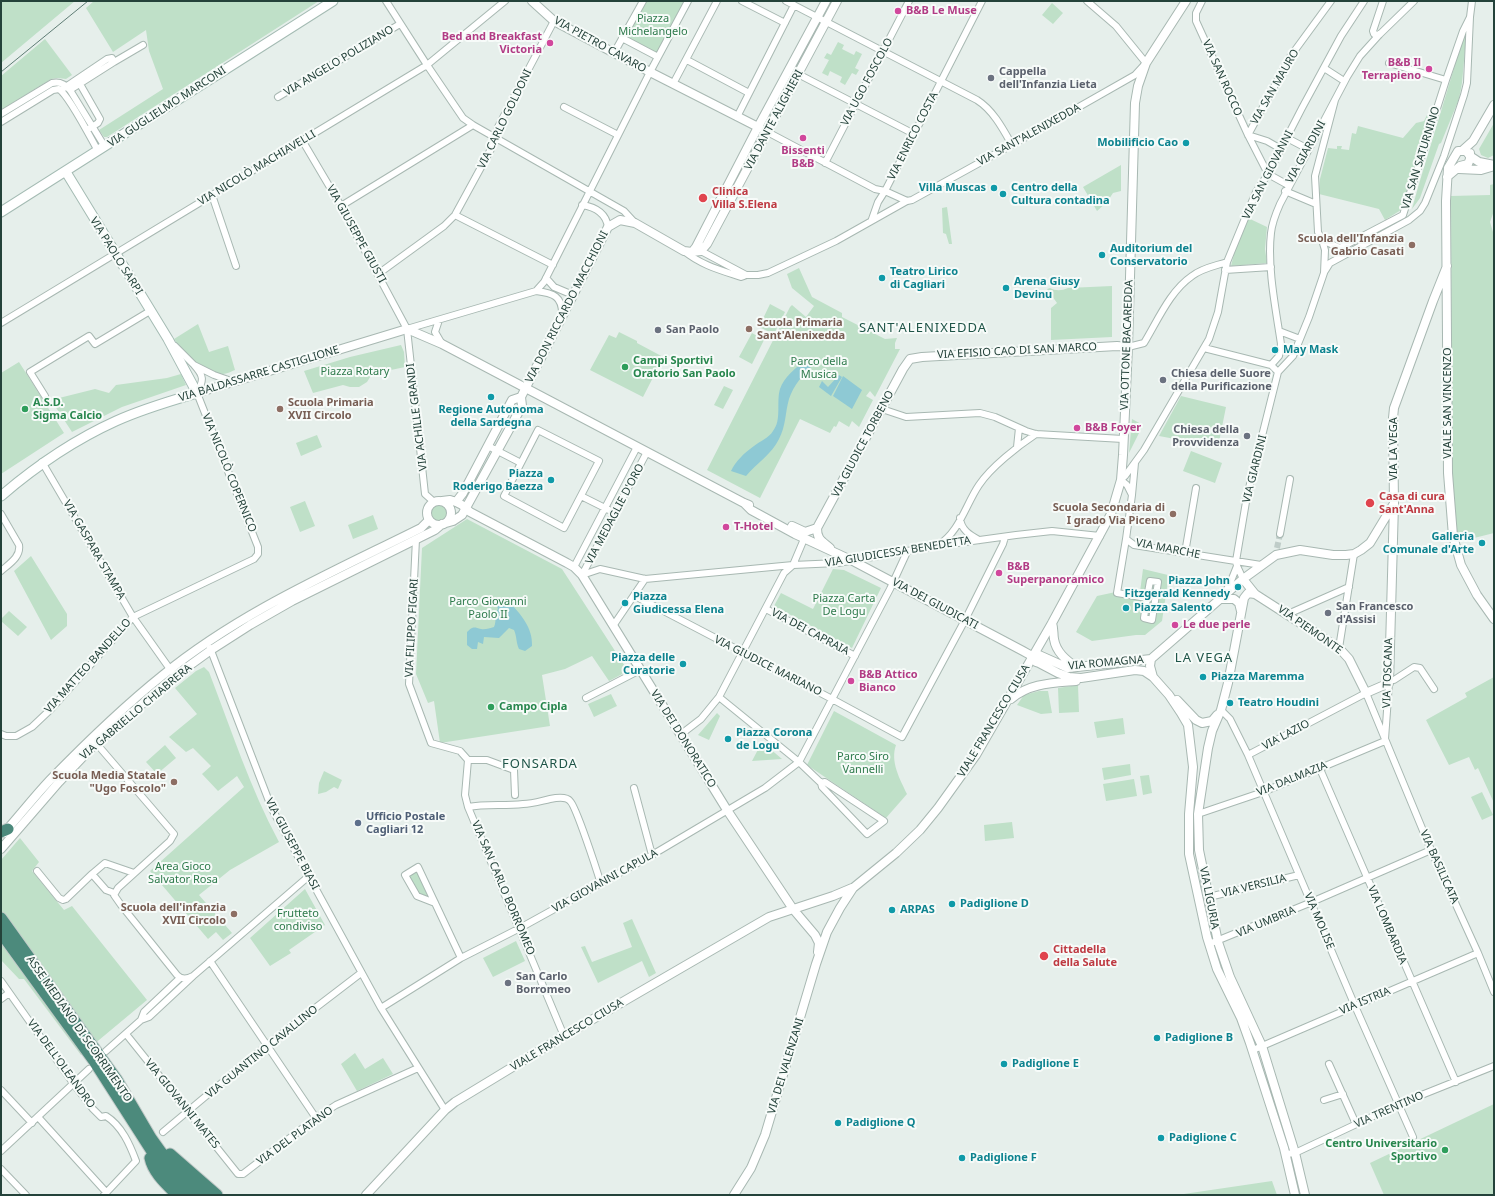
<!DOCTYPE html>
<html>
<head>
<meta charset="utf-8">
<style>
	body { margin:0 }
	#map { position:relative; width:1495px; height:1196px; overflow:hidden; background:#e6efeb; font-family:"Noto Sans",sans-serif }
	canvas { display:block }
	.frame { position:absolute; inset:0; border:2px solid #24423a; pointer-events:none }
</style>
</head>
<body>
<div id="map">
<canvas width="1495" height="1196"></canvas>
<div class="frame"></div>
</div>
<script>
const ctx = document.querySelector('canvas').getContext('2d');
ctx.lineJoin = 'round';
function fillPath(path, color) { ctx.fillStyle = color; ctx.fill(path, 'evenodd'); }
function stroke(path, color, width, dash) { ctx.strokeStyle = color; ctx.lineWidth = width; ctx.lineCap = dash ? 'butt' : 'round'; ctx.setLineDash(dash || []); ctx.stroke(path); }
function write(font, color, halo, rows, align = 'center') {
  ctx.font = font + ' "Noto Sans",sans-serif'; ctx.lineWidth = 4; ctx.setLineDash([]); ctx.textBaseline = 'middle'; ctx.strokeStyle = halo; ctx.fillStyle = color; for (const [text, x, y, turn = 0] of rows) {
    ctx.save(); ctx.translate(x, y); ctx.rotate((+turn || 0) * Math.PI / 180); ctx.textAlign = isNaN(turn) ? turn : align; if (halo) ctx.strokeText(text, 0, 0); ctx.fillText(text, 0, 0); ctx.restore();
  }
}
const green = new Path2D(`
	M1 1H75L1 63Z
	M94 1H319L107 137H104L99 130 163 89 149 51 146 30 113 52 86 8Z
	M646 1H686L658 55 626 38Z
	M1052 3 1063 13 1053 24 1042 15Z
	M1464 38H1466L1462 83 1459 99 1441 143 1439 144 1420 198 1412 209 1419 184 1455 65 1454 63Z
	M45 39 72 75 66 79 58 78 51 79 1 110V76Z
	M838 42 844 45 842 49 854 55 856 51 862 54 855 68 859 70 856 75 852 73 845 85 840 82 842 77 830 71 828 76 822 73 829 60 824 58 827 53 831 55Z
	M1427 115 1431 116 1428 128 1401 210 1385 220 1379 209 1319 194 1320 179 1328 148 1337 149V146H1342L1341 149 1349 150 1352 133 1356 134 1358 126 1403 138 1416 123 1424 121Z
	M1494 123V155L1488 158 1481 155 1479 149Z
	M1121 165V191L1113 193 1107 202 1097 211 1083 187Z
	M1494 184V211L1490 222 1493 232 1494 249V533L1458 542 1452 474 1451 196 1490 195V185Z
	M947 207 952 244H949L946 234 943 233 942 208Z
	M1248 218 1267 227 1265 249 1267 263 1231 266 1236 246Z
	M799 268 812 297 842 313V317L885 339 897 338 895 343V349H900L875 397 870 391 866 396 873 400 859 427 852 421 849 427 839 421 836 427 834 426 830 433 800 419 760 498 707 470 790 307 792 305 806 317 814 306 792 288 787 274Z
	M1112 286V337L1051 340V308L1057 303 1047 289 1050 288C1056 291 1061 291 1068 288Z
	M770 304 785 312 774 334 759 327Z
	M198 324 209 352 228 346 235 370C232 371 227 374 223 374 206 374 183 352 174 339Z
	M619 332 637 341V343L667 359 664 364 661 362 643 397 590 370 609 335 616 338Z
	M752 333 764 340 752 364 739 357Z
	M401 345 404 352 405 367 372 374 367 382 359 387H350L343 385 313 393 304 371 350 357Z
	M19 362 64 433 1 474V373Z
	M181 374 186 385 122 407 72 432 53 403 55 399 95 389 109 393 116 385 167 378Z
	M724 386 733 390 723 409 714 405Z
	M1181 396 1226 407 1218 447 1159 436Z
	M1132 419 1143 425 1129 453Z
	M317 435 322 447 301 456 296 443Z
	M1191 451 1222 463 1215 483 1183 471Z
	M305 501 315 526 300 532 290 507Z
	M436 501C447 500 453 508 450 518L436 524C424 519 425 506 436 501Z
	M373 515 378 529 353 539 348 525Z
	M467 519 562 569 628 671 609 681 592 656 565 669 542 675 550 726 440 743 434 701 428 703 416 674 422 548Z
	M31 556 67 614V626L51 640 14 571Z
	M833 569 844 570 881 588 852 648 774 606 781 593 813 609Z
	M1143 569 1168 575V581L1162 621 1145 635H1136L1092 641 1076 632 1097 596 1125 590 1140 592Z
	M9 611 27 627 18 636 1 621V619Z
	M204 667 209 672C231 729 250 788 279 842L230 870 199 895 232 933 223 940 216 932 208 939 150 871 244 787 237 776 218 791 202 774 211 766 193 748 186 752 169 737 197 714 175 688 196 671Z
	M1494 677V803L1478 768 1475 770 1469 757 1449 765 1426 720 1467 697 1465 693Z
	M1078 685 1079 712 1059 713 1058 688Z
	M1039 691H1048L1052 713 1041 714 1017 705 1024 695Z
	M611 694 617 706 594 717 588 704Z
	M834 711 896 745C890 762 900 779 907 794L886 818 807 765Z
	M717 713 720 716 709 740 698 735Z
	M1123 718 1125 734 1097 738 1094 722Z
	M762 742 782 759 752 761Z
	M165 745 176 758 157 774 146 762Z
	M1130 764 1131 775 1104 780 1102 768Z
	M324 771 342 780 338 789 334 787 326 792 318 794 319 783Z
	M1149 775 1152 793 1143 795 1140 776Z
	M1134 779 1137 796 1106 801 1103 784Z
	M1482 792 1493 815 1482 820 1471 797Z
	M1012 822 1014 838 985 841 984 825Z
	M20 838 39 862 32 871 64 910 72 906 147 1000 81 1055 24 979H19L1 960V860Z
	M417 872 428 897 418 893 409 876Z
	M305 889 325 925 289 950 291 953 270 966 250 938Z
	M632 919 656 973 649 977 642 961 598 983 581 947 585 946 592 962 632 947 623 923Z
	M516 941 525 961 493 977 483 958Z
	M355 1053 365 1069 383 1058 393 1074 357 1091 341 1064Z
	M1494 1104V1195H1384L1370 1163Z
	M1272 1181 1277 1195H1177Z`);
const water = new Path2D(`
	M804 361 814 364C804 373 793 386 789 399 785 413 786 426 779 439 772 454 757 463 746 476L731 471C736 461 744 453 754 446 760 441 769 438 773 431 782 420 776 402 780 389 784 377 795 369 804 361Z
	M839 375 842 377 831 396 819 387 822 381 828 387Z
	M843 376 862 390 852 409 833 396Z
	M508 601C521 614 533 628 532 646L525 651 519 649C516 643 517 637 514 630L509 628 499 638 484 637 483 644 478 642 477 649H472L467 645V632C473 626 474 627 481 629 485 630 490 628 494 627 497 621 494 614 498 609L497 606 501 602Z`);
const minorTunnel = new Path2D(`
	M1277 548 1280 534`);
const minor = new Path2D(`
	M386 1 427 65 463 118 473 125 624 211 635 223
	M742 1 785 23
	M786 1 977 100C993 110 1003 129 1012 145
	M1202 1 1196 13V21L1248 135 1268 174 1288 185
	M1379 35 1374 34 1373 31 1383 1
	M622 38 658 57
	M614 53 643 1
	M687 60 749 93
	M114 62 143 45
	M1389 63 1446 80
	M1324 68 1341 79
	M798 74 914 134
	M80 84 100 119 98 123 90 128
	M673 84 717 1
	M64 88 107 59 112 58 114 62 70 90
	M278 97 400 24
	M564 107 618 135
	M1 114 52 83C60 81 65 84 70 90L105 147
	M737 117 794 5
	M1 122 53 90 59 89C70 97 90 137 98 151
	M758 127 875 189 885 191 907 201
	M1248 135 1290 57 1331 1
	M1248 135 1267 141 1281 149
	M1287 138 1308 149
	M302 140 341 206 407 329
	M825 163 909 1
	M1285 191 1316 204
	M212 195 236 266
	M582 205C595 207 606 213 608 227
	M341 206 473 125
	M455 215 553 265
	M872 219 878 202 885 191 982 1
	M1322 240 1342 249
	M1340 248 1403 215 1446 80 1463 31 1470 17 1472 1
	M684 251C701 265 720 270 741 277L744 276
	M701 251 746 275H758L768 273 836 241 907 201 912 200 1019 141 1135 75 1146 63 1116 26 1087 1
	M1225 270 1271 267
	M1325 271 1330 263 1409 220 1420 211 1425 203 1444 156 1464 95 1467 83 1470 17
	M378 274 444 226 455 215 497 138 496 134 498 127 554 21
	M546 278 554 287 573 295
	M536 291 544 282 650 72 688 1
	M439 320 435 332 442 344
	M1 323 427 65 505 1
	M407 329 536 291C553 293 563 296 562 316
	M407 329 425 494 434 502
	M1279 331 1300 339
	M175 346 194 365 214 375 234 382
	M1128 347 1144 343C1158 320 1170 291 1192 276 1202 268 1215 266 1227 262
	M1204 348 1271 365 1278 372
	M1271 365 1279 356 1281 344C1276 310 1267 267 1271 233 1272 223 1276 213 1280 204L1347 77 1360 56 1379 35 1414 1
	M45 396 30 372 89 336 95 344 150 311
	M882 409 906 417 980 413 995 417 1026 431 1036 434 1123 439
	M538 430 599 461 564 528 504 496Z
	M488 446 521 463
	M1017 447 1019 428
	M42 462 133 617 172 672
	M1132 495 1135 463
	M581 496 615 513
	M1 514 19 545C21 557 9 564 1 571
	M960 518C961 530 970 535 979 540
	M1280 534 1290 479
	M416 539 409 684 431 743 460 751 468 760
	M1126 539 1117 593 1147 598 1144 618 1152 620 1158 582 1150 581 1147 598
	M938 545C959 533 966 504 979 485 991 467 1018 446 1036 434
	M1185 553 1196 488
	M1261 565 1134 545 1126 539 1132 495 1127 485 1121 480 1125 476 1144 450 1209 339 1218 312 1227 262 1248 211 1256 192 1268 174 1302 108 1341 36 1364 1
	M574 567 637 447
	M582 575 600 569 645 579 793 565 838 563 936 546 1016 535 1052 531 1100 536
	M582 575 647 452
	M1243 579 1237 566 1236 561 1247 496 1278 372 1293 356 1309 317 1324 273 1325 250 1322 240 1318 232 1315 176 1335 100
	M1225 592 1229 586 1237 566
	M635 596 832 699 902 737 965 620 1003 544 1005 537
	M766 609 855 656
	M1288 614 1349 587
	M613 626 645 579
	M210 648 272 809 381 1008 445 1110
	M1339 648 1354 554
	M1389 680H1394L1414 667 1420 668 1434 689
	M719 697 799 762 821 783 822 787 867 834 884 821 825 782 821 783
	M586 698 640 670
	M1221 710 1230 719 1248 755 1355 1006 1413 1137
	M1 734 6 736H16L32 727 51 709 133 617 254 559 258 554V547L197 393C204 380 204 376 194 365
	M680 735 701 719 719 697 784 573 793 565 804 539
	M1385 739 1389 683
	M96 743 174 834 170 841 118 888 114 895 121 905 177 975C182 980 187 979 193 976
	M1248 755 1366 693 1431 850 1478 953 1494 992
	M468 760 465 795 468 807 564 1036
	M468 760H487L514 770 515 795
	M1320 769 1456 1082
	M634 788 652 855
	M468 807C486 804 504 806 523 804 532 804 541 801 550 799 555 798 566 796 570 801 576 806 597 871 601 884
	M1198 814 1263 792 1385 741
	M37 871 59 898 63 900 66 899 92 874
	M114 893 106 890 92 874 105 863 134 873
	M1209 897 1299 875
	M435 903 417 896 405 875 418 867 461 958
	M1209 944 1307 904 1431 850
	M210 961 316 1118
	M1 981 73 1083 93 1109 101 1117 106 1116C122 1126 130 1145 136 1161L104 1195
	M1 999 9 993
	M381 1008 461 958 520 928 652 855 765 788 799 762 890 589 907 552
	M141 1020 149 1017 193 976 309 876
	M126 1034 238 1174H243L316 1118 336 1105 418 1068
	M1253 1050 1478 953
	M106 1051 141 1020 144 1012 180 978
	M1329 1064 1356 1124
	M1 1090 32 1123
	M1324 1100 1343 1094
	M38 1117 106 1192
	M163 1132 267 1045 361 973
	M1 1151 89 1069
	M1286 1154 1295 1153 1399 1104 1494 1066
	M1 1169 26 1195`);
const tertiary = new Path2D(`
	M532 1 554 21 650 72 758 127
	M1463 150 1473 141 1494 105
	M1494 165 1479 162 1470 156 1466 151H1458L1448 168 1446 201 1448 473 1453 536 1461 565 1477 595 1494 619
	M1459 169 1481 170 1494 166
	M1447 177 1460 166 1468 164 1470 159V153
	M692 252 701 251 707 244 837 1
	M197 393 407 329 442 344 744 503 749 505
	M427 513a12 12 0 1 1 24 0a12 12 0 1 1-24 0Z
	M442 501 450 500 456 502 462 505 470 512 567 563 574 567 582 575 727 810 793 909 815 935 819 943 818 952
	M456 502 463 493 512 400 521 397
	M744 503 751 510 795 534 853 561 1023 651 1032 656 1036 662 1039 663 1058 673 1069 677 1081 678 1135 670 1144 671 1153 677 1169 695 1181 713 1188 725 1193 767 1189 814V854L1207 937 1217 969 1241 1018 1250 1043 1284 1148 1295 1195
	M446 523 453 521 462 515 522 406 521 397 608 227 620 220 635 223 684 251 692 252 696 247 758 127 826 1
	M792 526 805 532 817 528
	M817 528 903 369 910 359 922 357 1117 346 1128 347
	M817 528C817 540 822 541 830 548
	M1243 579 1255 594 1339 648 1349 659 1366 693 1389 683 1394 504 1393 418 1394 408 1433 301 1447 266
	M1255 594 1248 593 1244 598 1228 683 1221 710 1212 731 1208 748 1198 814 1199 850 1218 942 1230 977 1262 1046 1295 1153 1305 1195
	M1220 599H1234L1239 603 1241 611
	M1052 623C1054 629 1053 633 1054 639 1056 652 1066 660 1076 667
	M1032 656 1039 655 1068 668 1151 659 1243 579 1276 555 1300 550 1333 555H1346L1354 554 1361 550 1370 543 1393 505
	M1151 659 1150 666 1153 677
	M1011 699C1029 683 1053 683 1076 681
	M1177 700 1196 720 1202 723 1212 721 1217 715
	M4 833C20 815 34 797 50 780 86 743 123 707 163 675 240 612 333 572 421 528L429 520
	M1 849 59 782 96 743 175 676 211 650 250 625 292 601 435 530 442 524
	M366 1195 445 1110 455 1102 557 1040 769 917 833 896 852 888
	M734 1195 751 1168 765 1135 816 964 827 932 840 908 853 888 896 853 920 830 938 808 976 755 1052 623 1111 514 1121 480 1123 455 1128 347 1135 103 1138 86 1146 63 1186 1`);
const secondary = new Path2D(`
	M1 212 333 1
	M1 496C36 466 74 440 116 421 142 409 170 401 197 393L168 339 66 172`);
const trunk = new Path2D(`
	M1 832 8 829
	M1 918 117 1080 151 1138 161 1152 179 1172 203 1195
	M1 933 94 1061 160 1164 191 1195
	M170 1154 217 1195
	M150 1158C153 1173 167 1185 177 1195`);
const tram = new Path2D(`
	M1 72 88 1`);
const markers = [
	[898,11,4,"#d1479c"],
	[550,43,4,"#d1479c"],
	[1429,69,4,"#d1479c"],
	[991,78,4,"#6b7280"],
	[803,138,4,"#d1479c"],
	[1186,143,4,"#0f9aa8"],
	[994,188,4,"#0f9aa8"],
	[1003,194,4,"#0f9aa8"],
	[703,198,5,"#e0444e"],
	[1412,245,4,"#8d6e63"],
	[1102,255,4,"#0f9aa8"],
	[882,278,4,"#0f9aa8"],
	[1006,288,4,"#0f9aa8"],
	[749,329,4,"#8d6e63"],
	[658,330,4,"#6b7280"],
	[1275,350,4,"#0f9aa8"],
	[625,367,4,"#2e9e5b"],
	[1163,380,4,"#6b7280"],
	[491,397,4,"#0f9aa8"],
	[25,409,4,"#2e9e5b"],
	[280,409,4,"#8d6e63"],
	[1077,428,4,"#d1479c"],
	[1247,436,4,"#6b7280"],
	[551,480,4,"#0f9aa8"],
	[1370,503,5,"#e0444e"],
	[1173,514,4,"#8d6e63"],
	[726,527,4,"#d1479c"],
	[1482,543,4,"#0f9aa8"],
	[999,573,4,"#d1479c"],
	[1238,587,4,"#0f9aa8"],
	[625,603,4,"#0f9aa8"],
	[1126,608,4,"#0f9aa8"],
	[1328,613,4,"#6b7280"],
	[1175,625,4,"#d1479c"],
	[683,664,4,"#0f9aa8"],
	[1203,677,4,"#0f9aa8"],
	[851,681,4,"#d1479c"],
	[1230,703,4,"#0f9aa8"],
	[491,707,4,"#2e9e5b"],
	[728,739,4,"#0f9aa8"],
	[174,782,4,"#8d6e63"],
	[358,823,4,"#5c6f8a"],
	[952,904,4,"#0f9aa8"],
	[892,910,4,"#0f9aa8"],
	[234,914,4,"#8d6e63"],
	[1044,956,5,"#e0444e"],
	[508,983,4,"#6b7280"],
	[1157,1038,4,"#0f9aa8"],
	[1004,1064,4,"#0f9aa8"],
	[838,1123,4,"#0f9aa8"],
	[1161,1138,4,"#0f9aa8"],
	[1445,1150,4,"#2e9e5b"],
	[962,1158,4,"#0f9aa8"]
];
const hotelNames = [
	["B&B Le Muse",906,11],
	["Bed and Breakfast",542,37,"right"],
	["Victoria",542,50,"right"],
	["B&B Il",1421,63,"right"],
	["Terrapieno",1421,76,"right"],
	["Bissenti",803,151,"center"],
	["B&B",803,164,"center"],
	["B&B Foyer",1085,428],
	["T-Hotel",734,527],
	["B&B",1007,567],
	["Superpanoramico",1007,580],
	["Le due perle",1183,625],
	["B&B Attico",859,675],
	["Bianco",859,688]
];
const parkNames = [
	["Piazza",653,19],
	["Michelangelo",653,32],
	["Parco della",819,362],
	["Musica",819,375],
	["Piazza Rotary",355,372],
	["Piazza Carta",844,599],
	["De Logu",844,612],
	["Parco Giovanni",488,602],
	["Paolo II",488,615],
	["Parco Siro",863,757],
	["Vannelli",863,770],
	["Area Gioco",183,867],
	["Salvator Rosa",183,880],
	["Frutteto",298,914],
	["condiviso",298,927]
];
const streetNames = [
	["VIA PIETRO CAVARO",600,45,29],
	["VIA ANGELO POLIZIANO",339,61,-31],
	["VIA SAN ROCCO",1222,78,66],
	["VIA UGO FOSCOLO",867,82,-62],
	["VIA SAN MAURO",1275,87,-60],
	["VIA GUGLIELMO MARCONI",167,107,-33],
	["VIA CARLO GOLDONI",505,119,-64],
	["VIA DANTE ALIGHIERI",774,120,-62],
	["VIA SANT'ALENIXEDDA",1029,135,-29],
	["VIA ENRICO COSTA",913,136,-63],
	["VIA GIARDINI",1306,152,-61],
	["VIA SAN SATURNINO",1421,158,-73],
	["VIA NICOLÒ MACHIAVELLI",257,168,-31],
	["VIA SAN GIOVANNI",1268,175,-63],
	["VIA GIUSEPPE GIUSTI",356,234,61],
	["VIA PAOLO SARPI",116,256,58],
	["VIA DON RICCARDO MACCHIONI",567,307,-63],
	["VIA OTTONE BACAREDDA",1127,345,-88],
	["VIA EFISIO CAO DI SAN MARCO",1017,351,-3],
	["VIA BALDASSARRE CASTIGLIONE",259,374,-17],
	["VIALE SAN VINCENZO",1448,403,-90],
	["VIA ACHILLE GRANDI",417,417,-97],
	["VIA GIUDICE TORBENO",863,444,-62],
	["VIA LA VEGA",1394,449,-90],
	["VIA GIARDINI",1255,469,-76],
	["VIA NICOLÒ COPERNICO",229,473,68],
	["VIA MEDAGLIE D'ORO",615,514,-62],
	["VIA MARCHE",1168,549,11],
	["VIA GASPARA STAMPA",94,550,60],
	["VIA GIUDICESSA BENEDETTA",898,552,-9],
	["VIA DEI GIUDICATI",935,604,28],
	["VIA FILIPPO FIGARI",412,628,-87],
	["VIA PIEMONTE",1310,630,35],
	["VIA DEI CAPRAIA",810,632,28],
	["VIA ROMAGNA",1106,663,-5],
	["VIA MATTEO BANDELLO",88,666,-48],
	["VIA GIUDICE MARIANO",768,666,27],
	["VIA TOSCANA",1388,673,-88],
	["VIA GABRIELLO CHIABRERA",136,712,-40],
	["VIALE FRANCESCO CIUSA",994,721,-59],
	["VIA LAZIO",1286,735,-28],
	["VIA DEI DONORATICO",683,739,58],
	["VIA DALMAZIA",1292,779,-22],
	["VIA GIUSEPPE BIASI",292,844,62],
	["VIA BASILICATA",1439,867,66],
	["VIA GIOVANNI CAPULA",605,881,-29],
	["VIA VERSILIA",1254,886,-14],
	["VIA SAN CARLO BORROMEO",503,888,67],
	["VIA LIGURIA",1209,898,79],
	["VIA MOLISE",1319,921,67],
	["VIA UMBRIA",1266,922,-23],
	["VIA LOMBARDIA",1387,925,67],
	["VIA ISTRIA",1365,1001,-23],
	["ASSE MEDIANO DI SCORRIMENTO",79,1029,55],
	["VIALE FRANCESCO CIUSA",567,1035,-31],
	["VIA GUANTINO CAVALLINO",262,1052,-39],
	["VIA DELL'OLEANDRO",61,1064,54],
	["VIA DEI VALENZANI",786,1066,-73],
	["VIA GIOVANNI MATES",182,1104,51],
	["VIA TRENTINO",1389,1110,-24],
	["VIA DEL PLATANO",295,1136,-36]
];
const worshipNames = [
	["Cappella",999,72],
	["dell'Infanzia Lieta",999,85],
	["San Paolo",666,330],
	["Chiesa delle Suore",1171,374],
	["della Purificazione",1171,387],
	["Chiesa della",1239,430,"right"],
	["Provvidenza",1239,443,"right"],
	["San Francesco",1336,607],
	["d'Assisi",1336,620],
	["San Carlo",516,977],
	["Borromeo",516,990]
];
const cultureNames = [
	["Mobilificio Cao",1178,143,"right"],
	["Villa Muscas",986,188,"right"],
	["Centro della",1011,188],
	["Cultura contadina",1011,201],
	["Auditorium del",1110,249],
	["Conservatorio",1110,262],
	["Teatro Lirico",890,272],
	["di Cagliari",890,285],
	["Arena Giusy",1014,282],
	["Devinu",1014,295],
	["May Mask",1283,350],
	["Regione Autonoma",491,410,"center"],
	["della Sardegna",491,423,"center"],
	["Piazza",543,474,"right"],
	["Roderigo Baezza",543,487,"right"],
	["Galleria",1474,537,"right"],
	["Comunale d'Arte",1474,550,"right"],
	["Piazza John",1230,581,"right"],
	["Fitzgerald Kennedy",1230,594,"right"],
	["Piazza",633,597],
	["Giudicessa Elena",633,610],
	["Piazza Salento",1134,608],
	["Piazza delle",675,658,"right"],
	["Curatorie",675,671,"right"],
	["Piazza Maremma",1211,677],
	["Teatro Houdini",1238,703],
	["Piazza Corona",736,733],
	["de Logu",736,746],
	["Padiglione D",960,904],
	["ARPAS",900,910],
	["Padiglione B",1165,1038],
	["Padiglione E",1012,1064],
	["Padiglione Q",846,1123],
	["Padiglione C",1169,1138],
	["Padiglione F",970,1158]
];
const healthNames = [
	["Clinica",712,192],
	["Villa S.Elena",712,205],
	["Casa di cura",1379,497],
	["Sant'Anna",1379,510],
	["Cittadella",1053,950],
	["della Salute",1053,963]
];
const educationNames = [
	["Scuola dell'Infanzia",1404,239],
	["Gabrio Casati",1404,252],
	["Scuola Primaria",757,323,"left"],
	["Sant'Alenixedda",757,336,"left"],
	["Scuola Primaria",288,403,"left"],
	["XVII Circolo",288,416,"left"],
	["Scuola Secondaria di",1165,508],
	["I grado Via Piceno",1165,521],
	["Scuola Media Statale",166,776],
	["\"Ugo Foscolo\"",166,789],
	["Scuola dell'infanzia",226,908],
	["XVII Circolo",226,921]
];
const leisureNames = [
	["Campi Sportivi",633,361],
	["Oratorio San Paolo",633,374],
	["A.S.D.",33,403],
	["Sigma Calcio",33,416],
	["Campo Cipla",499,707],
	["Centro Universitario",1437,1144,"right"],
	["Sportivo",1437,1157,"right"]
];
const serviceNames = [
	["Ufficio Postale",366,817],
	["Cagliari 12",366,830]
];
const quarterNames = [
	["SANT'ALENIXEDDA",923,328],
	["LA VEGA",1204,658],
	["FONSARDA",540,764]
];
fillPath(green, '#bfe0c8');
fillPath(water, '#8ec9d4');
stroke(minorTunnel, '#bfccc8', 6, [6, 3]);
stroke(minor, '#a8b8b2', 8);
stroke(tertiary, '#a8b8b2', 10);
stroke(secondary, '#a4bbb3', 11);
stroke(trunk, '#c2cac8', 13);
stroke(minor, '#fff', 6);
stroke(tertiary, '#fff', 8);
stroke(secondary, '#fff', 9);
stroke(trunk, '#4c8a7c', 11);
stroke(tram, '#5f7d75', 1);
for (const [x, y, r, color] of markers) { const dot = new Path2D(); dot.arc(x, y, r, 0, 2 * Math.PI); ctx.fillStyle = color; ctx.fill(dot); stroke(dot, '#f7fbf9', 1.5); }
write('bold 11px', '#b23c85', '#f7fbf9', hotelNames, 'left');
write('11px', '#2d7a4b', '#f7fbf9', parkNames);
write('11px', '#24423a', '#f7fbf9', streetNames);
write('bold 11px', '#5b616d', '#f7fbf9', worshipNames, 'left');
write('bold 11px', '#0d838f', '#f7fbf9', cultureNames, 'left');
write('bold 11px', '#be3a42', '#f7fbf9', healthNames, 'left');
write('bold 11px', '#785e54', '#f7fbf9', educationNames, 'right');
write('bold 11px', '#27864d', '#f7fbf9', leisureNames, 'left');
write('bold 11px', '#4e5e75', '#f7fbf9', serviceNames, 'left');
ctx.letterSpacing = '1px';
write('13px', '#1f5548', '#f7fbf9', quarterNames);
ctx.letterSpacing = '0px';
</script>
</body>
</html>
